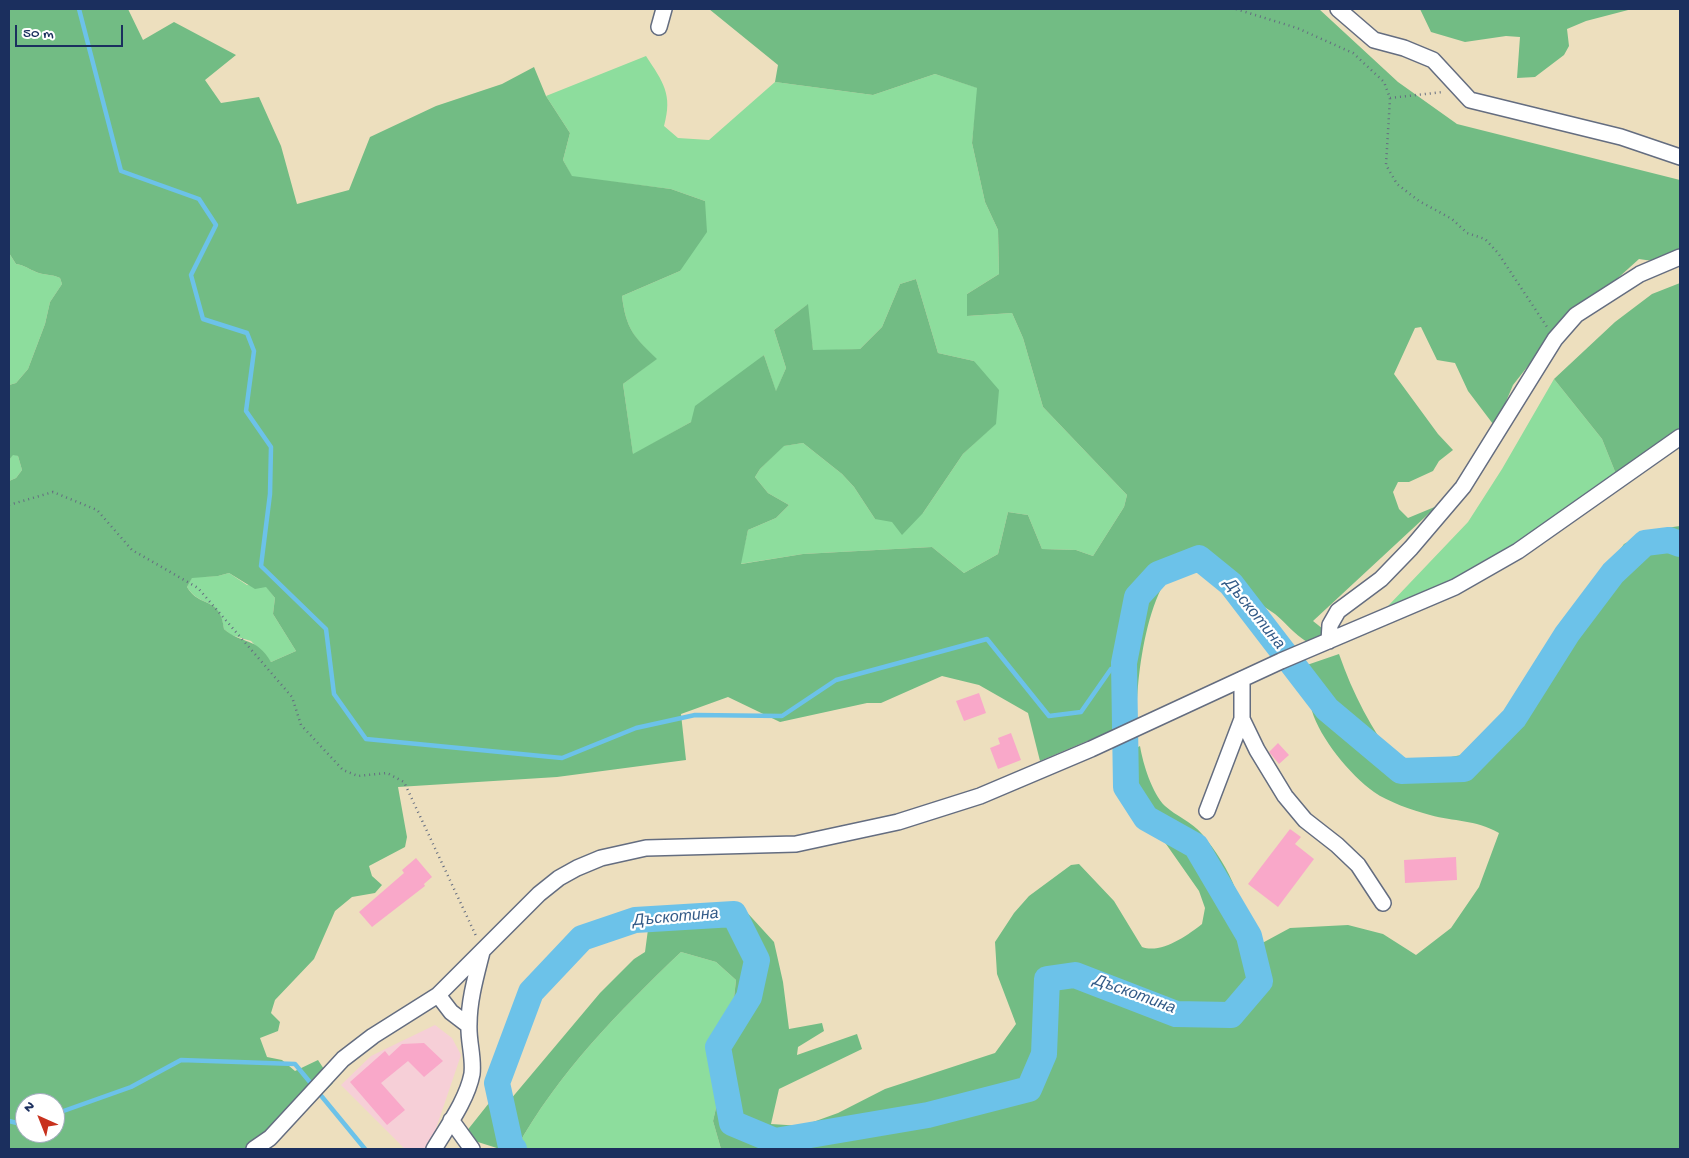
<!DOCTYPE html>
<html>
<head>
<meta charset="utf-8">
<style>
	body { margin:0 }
	#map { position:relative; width:1689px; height:1158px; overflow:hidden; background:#eddfbe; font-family:"Gochi Hand",sans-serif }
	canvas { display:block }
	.frame { position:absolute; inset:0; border:10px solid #1b2f5e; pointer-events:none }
	.north { position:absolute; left:15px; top:1093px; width:50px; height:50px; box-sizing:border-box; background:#fff; border:1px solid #a4acbf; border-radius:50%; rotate:316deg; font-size:14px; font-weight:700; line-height:20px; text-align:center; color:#1b2f5e }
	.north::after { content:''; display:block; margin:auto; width:18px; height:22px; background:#c8321e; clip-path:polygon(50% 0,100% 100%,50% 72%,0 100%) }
	.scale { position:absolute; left:15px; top:25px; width:108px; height:22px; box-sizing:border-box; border:2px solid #1b2f5e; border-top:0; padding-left:6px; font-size:15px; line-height:18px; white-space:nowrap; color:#1b2f5e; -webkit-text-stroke:4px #fff; paint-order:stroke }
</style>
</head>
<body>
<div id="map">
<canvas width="1689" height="1158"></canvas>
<div class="frame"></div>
<div class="north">N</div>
<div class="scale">50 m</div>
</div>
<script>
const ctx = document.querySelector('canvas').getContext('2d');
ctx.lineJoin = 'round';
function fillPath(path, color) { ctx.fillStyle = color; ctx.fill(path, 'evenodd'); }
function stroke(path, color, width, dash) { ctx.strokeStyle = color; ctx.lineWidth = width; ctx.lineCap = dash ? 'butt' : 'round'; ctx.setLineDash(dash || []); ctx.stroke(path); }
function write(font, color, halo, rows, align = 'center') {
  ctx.font = font + ' "Gochi Hand",sans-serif'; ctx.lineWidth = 4.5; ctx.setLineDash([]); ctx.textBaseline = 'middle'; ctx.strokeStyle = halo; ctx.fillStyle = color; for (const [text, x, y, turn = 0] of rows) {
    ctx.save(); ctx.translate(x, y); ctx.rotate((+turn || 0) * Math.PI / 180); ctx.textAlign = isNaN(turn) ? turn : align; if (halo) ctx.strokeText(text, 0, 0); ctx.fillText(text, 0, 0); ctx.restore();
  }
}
const built = new Path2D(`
	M435 1025 452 1038 461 1055 429 1149H405L341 1085 371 1056Z`);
const green = new Path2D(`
	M646 56C663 82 673 94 664 126L678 138 709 140 775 82 873 95 935 74 978 88 972 143 985 202 998 230 999 274 967 294V316L1012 313 1023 338 1043 407 1127 495 1124 507 1093 556 1076 550 1042 549 1028 515 1008 512 998 554 964 573 932 547 803 554 740 564 748 530 776 518 789 505 768 493 755 477 760 469 783 446 803 443 842 474 854 487 875 519 923 513 963 454 995 424 974 361 938 353 916 279 900 284 882 327 860 349 813 351 807 305 774 330 786 368 776 392 764 355 691 422 633 455 623 384 656 359C634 337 626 329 622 296L680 271 705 201 671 189 572 177 563 160 570 133 546 96Z
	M9 253 16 264C24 265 29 269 36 272 43 275 52 274 60 278L62 284 50 302 45 324 28 369 16 383 9 385Z
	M1554 379 1602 439 1616 474 1477 570 1388 606 1468 522 1502 469Z
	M13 454 18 456 22 470 16 478 9 481V460Z
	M229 573 247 585 266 586 275 598 273 614 296 651 271 662 251 641 231 635 224 629C219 595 201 609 187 587L192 577 218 576Z
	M681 952 716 962 736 980 727 1061 713 1121 721 1149H516C557 1074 619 1011 681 952Z`);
const forest = new Path2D(`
	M9 9H128L143 40 174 22 236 55 205 80 221 103 259 97 281 146 297 204 349 190 370 137 436 106 502 84 534 67 546 96 570 133 563 160 572 176 671 189 705 201 707 232 680 271 622 296C626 329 634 337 657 359L623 384 633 454 691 422 695 406 764 355 776 391 786 368 774 330 808 304 813 350 860 349 882 327 900 284 916 279 938 353 974 361 999 390 996 424 963 454 923 513 902 535 892 522 875 519 854 487 842 474 803 443 784 446 760 469 755 477 768 493 789 505 776 518 748 530 741 564 803 554 932 547 964 573 998 554 1008 512 1028 515 1042 549 1076 550 1093 556 1124 507 1127 495 1043 407 1023 338 1012 313 967 316V294L999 274 998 230 985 202 972 143 977 88 935 74 873 95 775 82 778 65 709 9H1319L1398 82 1457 124 1680 180V265L1639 259 1546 343 1513 385 1491 437 1493 424 1468 391 1455 363 1437 360 1421 327 1415 328 1394 374 1438 434 1453 450 1439 461 1433 471 1409 482H1398L1393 492 1399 509 1408 518 1437 506 1313 621 1328 633 1307 642C1294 634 1286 623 1275 614 1264 606 1251 599 1240 591 1229 582 1223 563 1208 559 1149 542 1135 685 1137 720L1040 761 1028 713 979 685 942 676 881 703H867L780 722 728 697 681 714 686 760 557 777 398 787 407 837 405 847 369 866 372 876 382 885 375 893 352 897 335 911 314 959 275 1000 271 1013 280 1022 278 1031 260 1038 267 1057 282 1060 295 1071 318 1060 333 1083 269 1149H9V481L16 478 22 470 18 456 13 455 9 460V385L16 383 28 369 45 324 50 302 62 284 60 278C52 274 43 275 36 272 29 269 24 265 16 264L9 253ZM229 573 255 589 266 587 275 598 273 614 296 651 271 662C256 636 242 645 224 629 220 595 200 609 187 587L192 578 218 576ZM25 1103H55V1133H25Z
	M1420 9H1632L1586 21 1567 29 1569 46 1564 55 1535 77 1517 78 1520 37 1506 36 1465 42 1431 32Z
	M1680 283V434L1616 474 1602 439 1554 379 1615 322 1652 294Z
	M1680 526V1149H721L713 1121 727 1061 736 980 716 962 681 952C619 1011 557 1074 516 1149H500L462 1137 489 1103 505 1106 600 993 634 959 645 952 649 922 663 911 742 907 774 942 783 982 789 1029 822 1023 824 1031 798 1047 797 1055 857 1034 862 1049 779 1089 771 1124 802 1126 838 1113 885 1089 995 1053 1016 1024 997 974 995 942 1014 913 1029 896 1071 865 1079 864 1114 901 1142 947C1161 954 1187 936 1202 924L1205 908 1199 891 1152 824 1130 801 1115 770 1116 758 1140 746C1143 764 1152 793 1165 806 1176 816 1192 822 1202 834 1230 868 1251 909 1242 954L1290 928 1348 925 1383 934 1416 955 1451 928 1479 887 1499 833C1474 819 1455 822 1430 815 1412 810 1388 802 1374 792 1350 775 1320 738 1312 711 1308 696 1306 681 1304 666L1339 654C1353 694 1371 729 1397 763H1421L1481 751 1547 675 1587 596 1624 544 1652 530Z`);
const stream = new Path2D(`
	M79 9 121 171 199 199 216 225 191 275 203 319 247 333 254 351 246 411 271 447 270 494 261 566 326 629 334 694 366 739 562 758 636 728 695 715 782 716 836 680 987 639 1049 716 1081 712 1111 669 1124 663
	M55 1114 131 1087 181 1060 295 1064 365 1149
	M9 1121 25 1125`);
const river = new Path2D(`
	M514 1149 511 1147 497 1083 531 992 582 938 635 920 734 914 757 960 749 997 718 1047 732 1123 775 1141 928 1115 1029 1089 1044 1054 1047 979 1075 975 1176 1014 1231 1015 1260 981 1249 936 1196 846 1146 818 1126 787 1124 663 1137 597 1158 574 1199 558 1231 584 1327 709 1401 771 1464 769 1514 718 1567 634 1613 573 1645 543 1669 540 1680 544`);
const building = new Path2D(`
	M979 693 986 713 964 721 956 701Z
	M1011 733 1021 760 998 769 990 748 1000 744 998 738Z
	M1278 743 1289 755 1279 764 1269 752Z
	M1290 829 1301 837 1295 844 1314 859 1278 907 1248 884Z
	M1456 857 1457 880 1405 883 1404 860Z
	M416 858 432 877 424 884 425 886 372 927 359 912 404 873 402 870Z
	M424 1043 443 1061 424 1077 408 1061 381 1083 405 1110 387 1125 350 1082 385 1051 389 1056 402 1044Z`);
const path = new Path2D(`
	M1236 9 1297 28 1353 53 1384 82 1390 98 1386 165 1397 184 1419 201 1452 219 1467 233 1485 239 1498 253 1547 327
	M1390 98 1443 92
	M9 505 53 492 97 510 132 550 198 588 292 697 301 725 343 770 358 776 387 773 404 782 477 938`);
const street = new Path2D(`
	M1338 9 1374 40 1404 48 1433 60 1470 100 1621 137 1680 157
	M659 27 664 9
	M1329 641 1330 625 1338 611 1381 579 1411 548 1463 487 1555 339 1576 315 1640 274 1680 257
	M1242 679V719L1257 750 1285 796 1305 820 1337 845 1358 865 1383 903
	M1207 811 1242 719
	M438 995 451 1012 468 1025
	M451 1120 472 1149
	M254 1149 270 1138 343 1059 373 1036 438 995 539 894 559 878 577 868 601 858 646 848 796 844 898 822 980 796 1091 749 1281 661 1455 587 1518 551 1680 437
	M434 1149C447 1127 467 1100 472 1074 474 1057 468 1041 469 1024 469 1000 476 976 482 952`);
const waterNames = [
	["Дъскотина",1253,615,51],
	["Дъскотина",676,919,-5],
	["Дъскотина",1134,996,20]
];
fillPath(built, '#f6cfd7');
fillPath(green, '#8ddd9d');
fillPath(forest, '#72bc84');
stroke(stream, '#6cc2e9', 4.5);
stroke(river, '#6cc2e9', 26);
fillPath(building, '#f9a8c9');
stroke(street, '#646d80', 18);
stroke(path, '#646d80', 2.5, [1, 4]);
stroke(street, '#fff', 15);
write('italic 16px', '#335b88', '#fff', waterNames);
</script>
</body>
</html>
